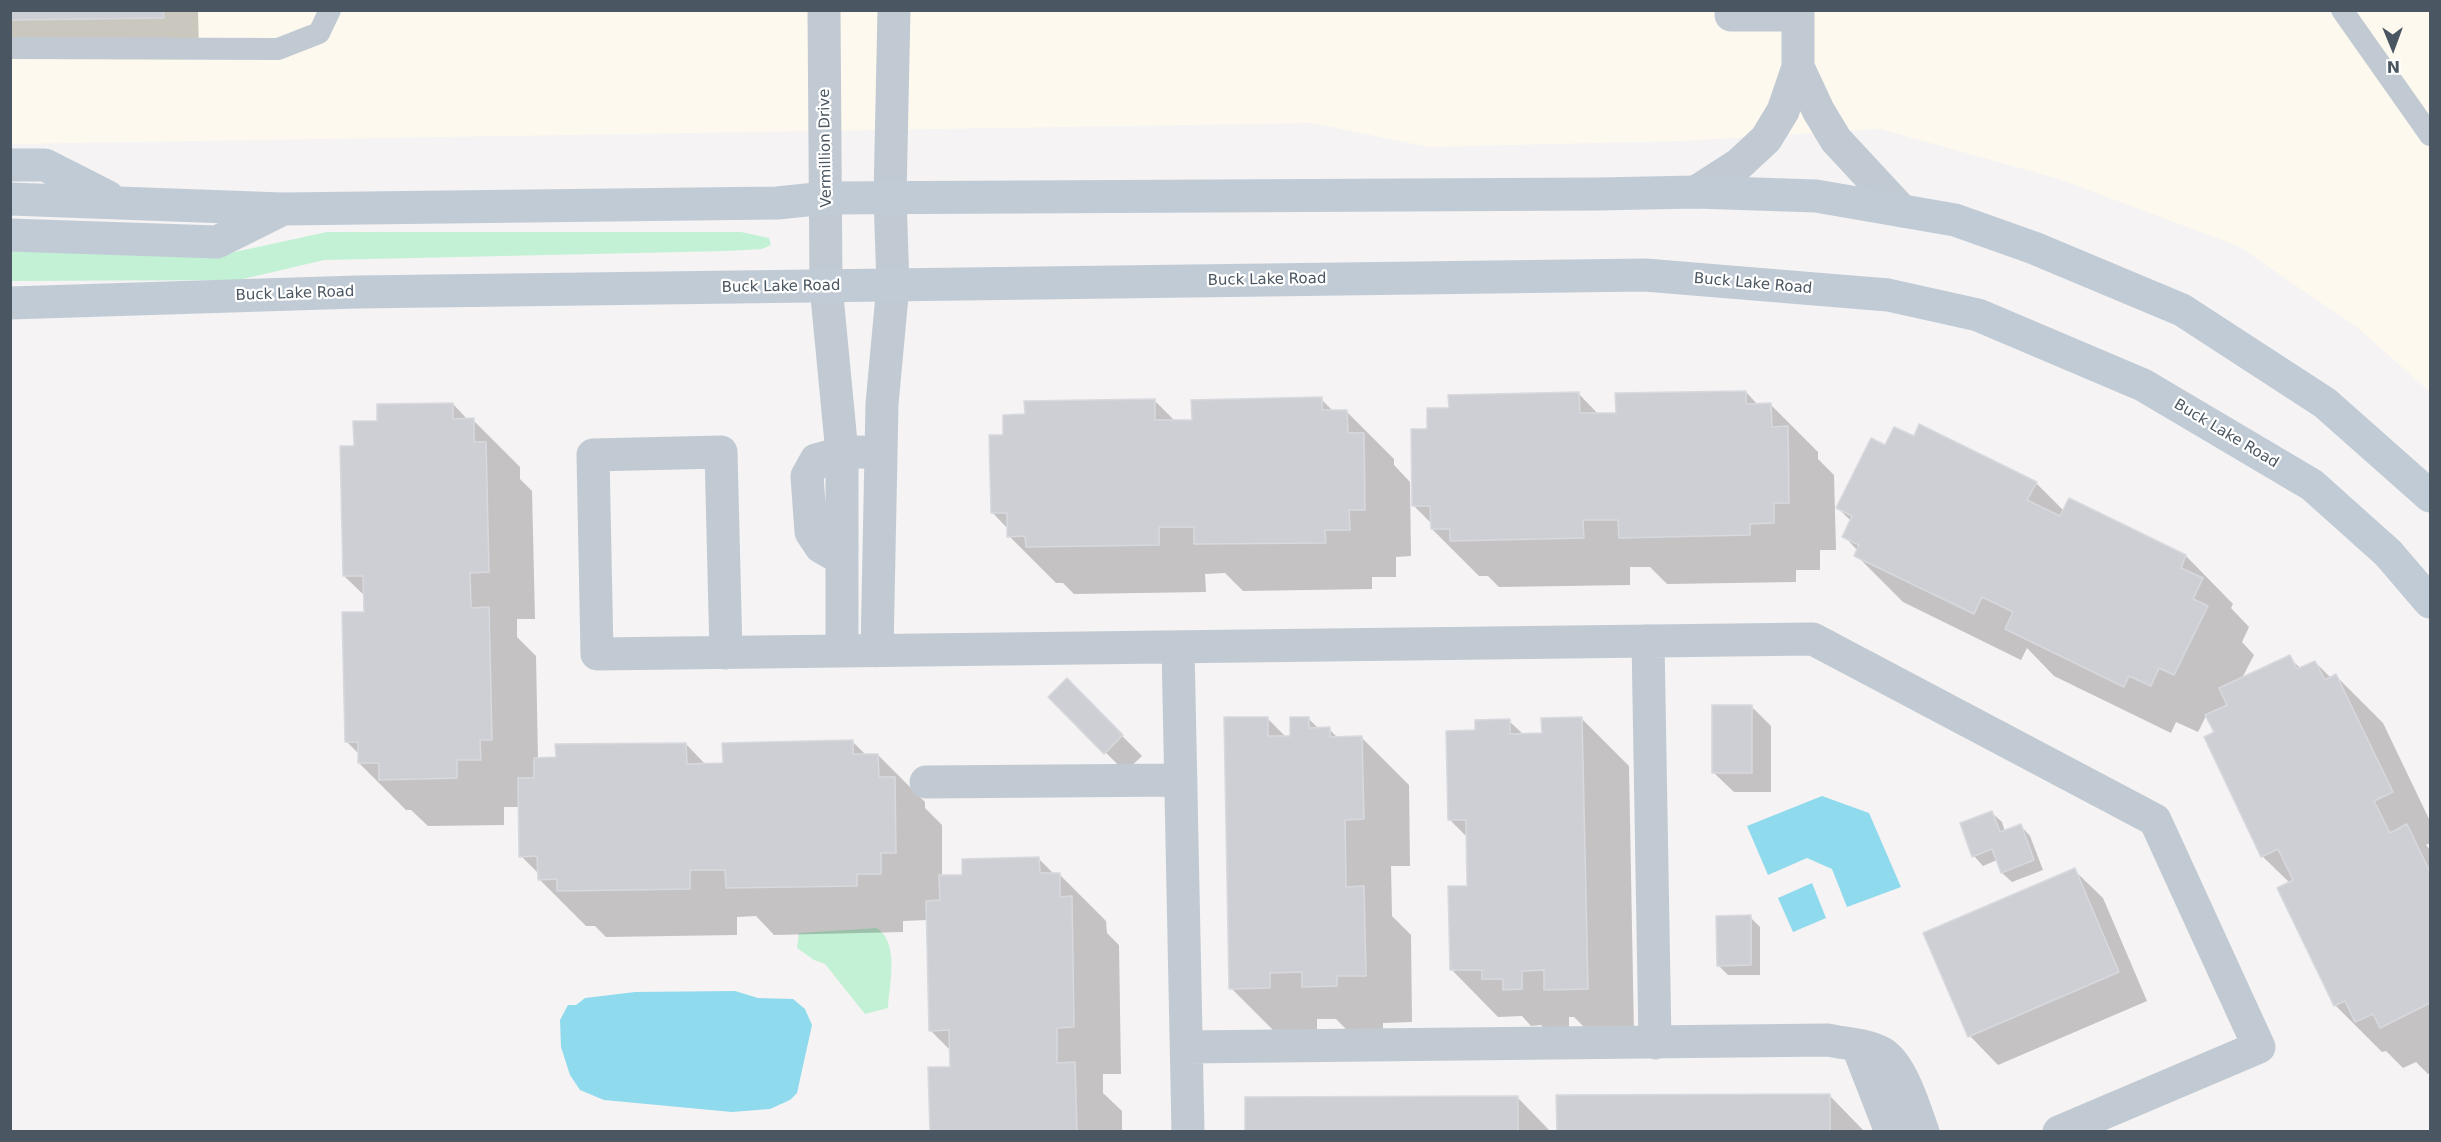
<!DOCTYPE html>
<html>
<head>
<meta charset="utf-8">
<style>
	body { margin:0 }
	#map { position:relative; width:2441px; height:1142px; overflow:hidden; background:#f5f3f3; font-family:"DejaVu Sans",sans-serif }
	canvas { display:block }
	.frame { position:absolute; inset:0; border:12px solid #4a5661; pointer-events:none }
	.north { position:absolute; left:2363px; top:18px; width:60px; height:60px; -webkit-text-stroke:4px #fff; paint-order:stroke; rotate:179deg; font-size:16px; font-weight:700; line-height:24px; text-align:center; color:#4a5661 }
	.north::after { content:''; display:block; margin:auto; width:21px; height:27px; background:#4a5661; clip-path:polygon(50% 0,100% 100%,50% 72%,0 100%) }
</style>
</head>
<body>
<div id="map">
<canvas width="2441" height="1142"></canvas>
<div class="frame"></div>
<div class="north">N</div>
</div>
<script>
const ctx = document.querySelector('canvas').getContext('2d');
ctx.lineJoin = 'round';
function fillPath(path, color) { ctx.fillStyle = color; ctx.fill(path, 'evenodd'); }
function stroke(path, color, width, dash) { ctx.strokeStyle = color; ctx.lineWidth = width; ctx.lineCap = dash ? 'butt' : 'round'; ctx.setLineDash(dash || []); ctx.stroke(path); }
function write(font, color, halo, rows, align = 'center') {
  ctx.font = font + ' "DejaVu Sans",sans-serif'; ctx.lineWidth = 4.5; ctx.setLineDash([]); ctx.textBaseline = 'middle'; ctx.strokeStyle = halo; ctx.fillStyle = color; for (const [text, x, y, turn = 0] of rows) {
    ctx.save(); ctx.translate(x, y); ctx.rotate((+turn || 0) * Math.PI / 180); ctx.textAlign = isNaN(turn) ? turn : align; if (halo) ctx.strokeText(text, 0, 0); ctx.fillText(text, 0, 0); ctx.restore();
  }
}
const commercial = new Path2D(`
	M10 11H2430V392L2358 328 2238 246 2059 179 1880 129 1682 141 1428 147 1312 123 11 144Z`);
const green = new Path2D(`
	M327 232H741L769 238 771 245 762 249 726 251 324 260 239 280 11 281V248L230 253Z
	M877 928C900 944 889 984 888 1008L865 1014 825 964 814 960 797 948 799 933Z`);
const water = new Path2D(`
	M1822 796 1869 813 1901 887 1847 907 1832 869 1807 858 1768 875 1747 826Z
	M1812 883 1826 918 1793 932 1778 898Z
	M735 991 758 998 793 999 805 1009 812 1025 797 1093 790 1100 770 1109 732 1112 604 1100 580 1090 570 1075 561 1047 560 1020 568 1005H576L585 998 635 992Z`);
const shadow = new Path2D(`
	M10 10H198L199 54 10 56Z
	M1746 392 1758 405H1771L1818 452V459L1834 475 1836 550H1820V570H1796V582L1667 584 1650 567H1630V585L1499 587 1488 576H1479L1432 529V524L1414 506 1429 430 1450 409 1579 394 1599 415 1617 414Z
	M1321 399 1334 412H1347L1394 459V465L1410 482 1411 556 1396 557V577H1372V589L1243 591 1225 573 1205 574 1206 592 1074 594 1063 583H1056L1009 536 1008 529 992 512 1004 437 1026 416 1154 400 1175 421H1193Z
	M453 404 468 420H473L520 467V479L532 491 535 619H517V637L536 656 538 759 686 744 706 765H724L853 742 866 755H878L925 802V808L942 825V877L964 876 1039 859 1054 874H1059L1106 921 1107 933 1119 945 1121 1074H1103V1093L1122 1111V1132H931L951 1068V1051L930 1030 928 920 903 921V932L774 935 756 916 737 917V935L606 937 595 926H586L539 879V874L521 856 520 807H504V825L428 826 411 810H406L359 763V754L347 742 365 613V596L344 576 355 447 378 422Z
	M1915 438 2036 483 2064 511 2070 500 2186 556 2233 604 2231 608 2249 627 2242 642 2254 655 2241 680 2289 657 2301 669 2315 662 2331 678 2336 676 2383 723 2430 821V843L2426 845 2430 850V1073L2428 1074 2416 1062 2403 1068 2386 1051 2382 1052 2335 1005 2290 883 2262 856 2207 714 2198 732 2176 722 2171 733 2054 676 2027 648 2021 660 1903 602 1856 555 1858 551 1844 536 1851 521 1838 508 1886 446Z
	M1067 680 1142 756 1125 772 1051 697Z
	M1751 706 1771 726V792H1734L1714 773Z
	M1267 718 1286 737H1291L1308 718 1319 729H1329L1338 738H1362L1409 785 1410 866H1391L1392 916 1411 935 1412 1022 1383 1023V1033L1351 1034 1336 1019H1317V1035H1278L1231 988Z
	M1582 719 1629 766 1634 1035 1593 1036 1574 1017H1569V1035L1552 1036 1541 1025 1531 1026 1522 1016 1498 1017 1451 969 1469 888 1468 838 1449 819 1477 732 1509 721 1524 735H1543Z
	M1992 813 2002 822 2005 832 2021 826 2030 836 2043 870 2012 882 2002 873 1997 860 1983 866 1974 856Z
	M2074 870 2103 898 2147 1001 1998 1065 1970 1036 1925 934Z
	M1750 917 1760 927V975H1728L1718 965Z
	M1829 1095 1865 1132H1558Z
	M1517 1097 1551 1132H1247Z`);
const building = new Path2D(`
	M10 10H163L164 18 10 20Z
	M1746 391V404L1771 403 1772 427 1788 426 1789 503H1774V523L1750 524V535L1619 538 1618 520H1583L1584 538 1450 541V529H1431L1430 506H1412L1411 429H1427V408H1449L1448 395 1579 392 1580 413H1616L1615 393Z
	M1322 397V410H1347L1348 433H1364L1365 510H1349L1350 530H1325L1326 543 1194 544V527H1159V545L1026 547 1025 536 1007 537V513H991L989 435H1003V415L1025 414 1024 401 1155 399V420H1192L1191 400Z
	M453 403V419L474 418V442H486L489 572 470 573 471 608 489 607 492 740H480L481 760H457V778L379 780V763H358V742H345L342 612H364L363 576H343L340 446H354L353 421H377V404Z
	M1919 424 2037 482 2027 500 2060 516 2069 498 2186 555 2181 568 2203 578 2193 599 2208 606 2174 675 2159 668 2151 686 2129 676 2124 687 2005 629 2013 612 1982 597 1974 614 1854 556 1859 545 1842 537 1852 516 1836 508 1871 438 1885 445 1894 427 1914 436Z
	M2290 655 2297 669 2315 661 2325 680 2336 674 2393 792 2374 801 2390 833 2407 824 2430 872V1003L2380 1028 2373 1014 2355 1022 2345 1001 2334 1006 2277 888 2293 880 2278 849 2261 857 2204 737 2214 732 2205 715 2227 705 2219 688Z
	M1067 678 1123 735 1104 754 1048 697Z
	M1712 705H1752V773H1712Z
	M1224 717H1268V736H1290V717H1309V728L1330 727V737L1362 736 1364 819 1345 820 1346 887 1364 886 1366 976H1337V986L1302 987V972L1270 973V988L1229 989Z
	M1582 717 1588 989 1544 990V970L1522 971V989L1503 990V979H1482V970H1450L1448 886H1467L1466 820H1448L1446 731 1475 730V720L1510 719V734L1542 733 1541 718Z
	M853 740V754H878L879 777H895L896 853H881V874H857V886L726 888 725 870H690V889L557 891V879L538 880 537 856 519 857 518 778H534V758L556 757 555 744 686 743 687 764 723 763 722 743Z
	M1992 811 2000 832 2021 824 2034 860 2001 873 1992 849 1972 857 1960 823Z
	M1039 857 1040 873H1060V897L1072 896 1074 1027 1057 1028V1063L1075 1062 1077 1132H930L928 1067H950L949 1030 929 1031 926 901 940 900 939 875H962V859Z
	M2075 868 2119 972 1968 1037 1923 933Z
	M1751 915V965L1717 966 1716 916Z
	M1830 1094V1132H1557L1556 1095Z
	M1518 1096V1132H1245V1097Z`);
const lane = new Path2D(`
	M2342 10 2430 135
	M10 48 278 49 319 33 330 10`);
const street = new Path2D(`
	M824 10 826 286 842 453V651
	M1731 15H1798
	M1798 67 1818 110 1836 140 1902 211
	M1696 192 1738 165 1766 139 1783 111 1798 67V10
	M842 559 821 547 811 532 807 476 816 460 842 453 862 452
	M1648 641 1655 1043
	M1178 647 1188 1132
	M877 651 882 404 893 285 890 197 894 10
	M726 653 721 452 593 455 597 654 1813 639 2155 820 2259 1047 2059 1132
	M926 782 1181 780
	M1187 1047 1828 1040C1845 1044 1867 1044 1882 1053 1902 1065 1915 1110 1923 1132
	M1858 1047 1891 1132`);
const secondary = new Path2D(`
	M10 165H45L108 197
	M10 199 282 209 777 203 826 198 1598 194 1696 192 1816 196 1955 220 2034 248 2182 310 2325 403 2430 496
	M10 235 217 242 281 210
	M10 303 357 292 1645 275 1888 295 1978 315 2143 385 2312 485 2388 553 2430 602`);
const streetNames = [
	["Vermillion Drive",826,148,-91],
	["Buck Lake Road",1267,280,-1],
	["Buck Lake Road",1753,284,5],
	["Buck Lake Road",781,287,-1],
	["Buck Lake Road",295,294,-2],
	["Buck Lake Road",2226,434,31]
];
fillPath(commercial, '#fdf9ef');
fillPath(green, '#c3f1d5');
fillPath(water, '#90daee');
fillPath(shadow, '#0003');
fillPath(building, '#cdcfd5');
stroke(building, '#d7d9de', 1.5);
stroke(lane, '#c1cad2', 22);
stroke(street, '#c1cad2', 33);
stroke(secondary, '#c1cbd6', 33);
write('15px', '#4a5661', '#fff', streetNames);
</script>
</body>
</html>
